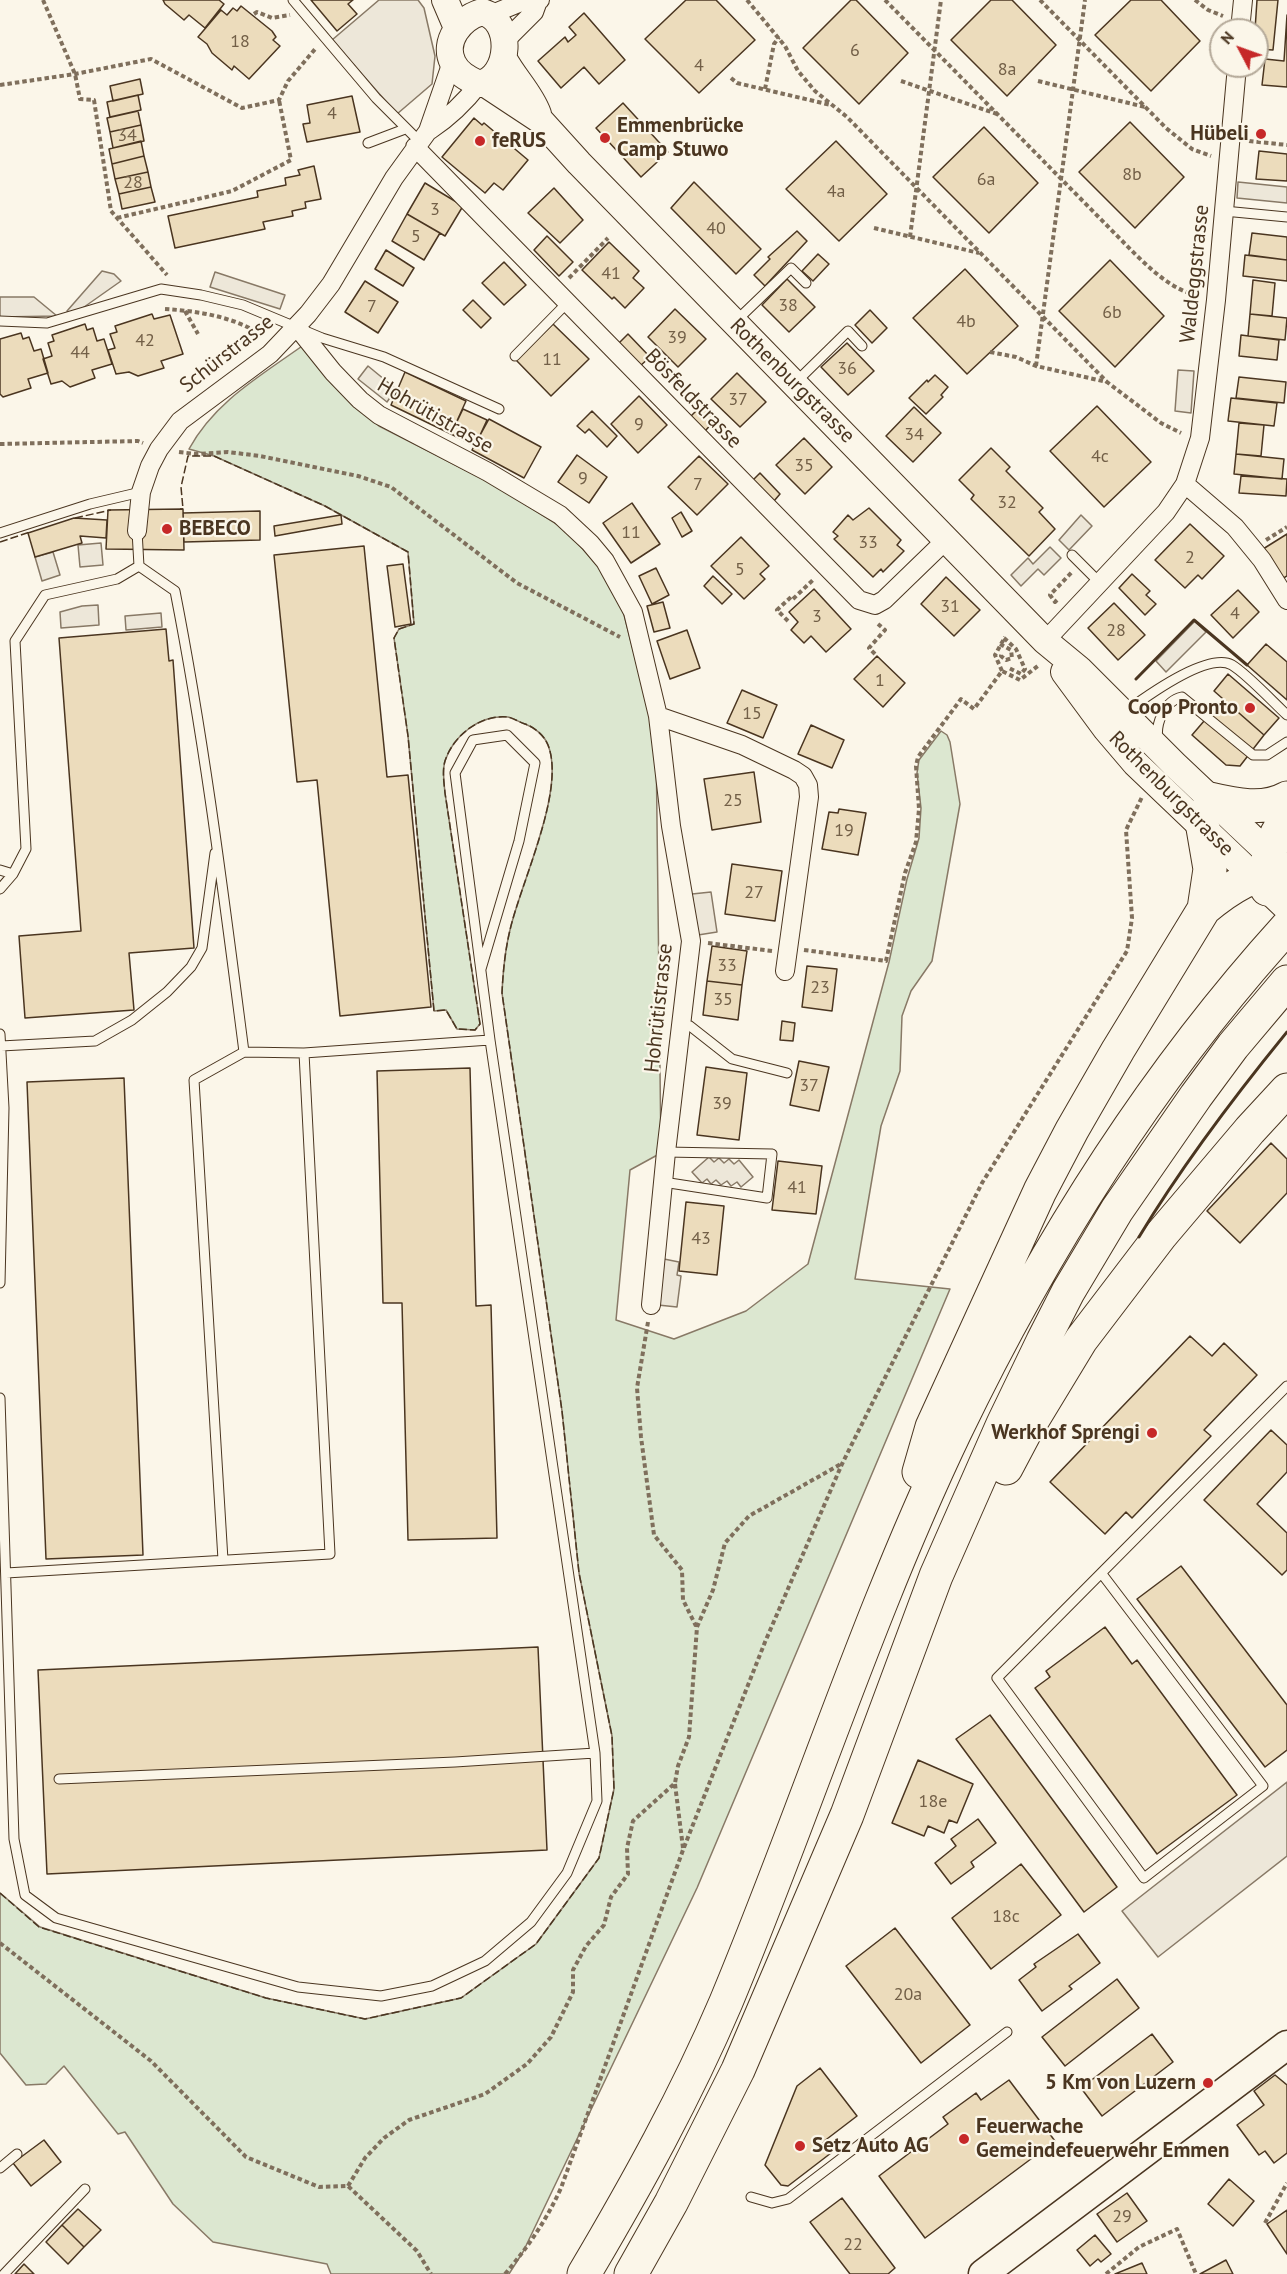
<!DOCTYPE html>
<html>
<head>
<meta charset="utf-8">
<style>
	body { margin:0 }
	#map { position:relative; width:1287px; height:2274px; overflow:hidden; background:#fbf6e9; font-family:"PT Sans",sans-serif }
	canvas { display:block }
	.north { position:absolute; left:1209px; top:18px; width:60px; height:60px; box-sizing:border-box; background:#fbf6e9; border:2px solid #b4a999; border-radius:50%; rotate:311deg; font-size:16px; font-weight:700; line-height:24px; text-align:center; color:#4a3520 }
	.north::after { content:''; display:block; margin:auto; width:21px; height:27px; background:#c62828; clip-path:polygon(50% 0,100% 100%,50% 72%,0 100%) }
</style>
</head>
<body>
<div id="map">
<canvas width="1287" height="2274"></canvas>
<div class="north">N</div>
</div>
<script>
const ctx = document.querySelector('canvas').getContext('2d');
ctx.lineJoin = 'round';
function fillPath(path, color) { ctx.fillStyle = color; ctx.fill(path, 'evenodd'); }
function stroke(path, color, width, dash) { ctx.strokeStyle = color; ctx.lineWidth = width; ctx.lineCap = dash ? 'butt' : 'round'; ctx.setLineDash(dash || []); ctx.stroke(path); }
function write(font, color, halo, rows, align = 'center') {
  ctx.font = font + ' "PT Sans",sans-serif'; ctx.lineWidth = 4.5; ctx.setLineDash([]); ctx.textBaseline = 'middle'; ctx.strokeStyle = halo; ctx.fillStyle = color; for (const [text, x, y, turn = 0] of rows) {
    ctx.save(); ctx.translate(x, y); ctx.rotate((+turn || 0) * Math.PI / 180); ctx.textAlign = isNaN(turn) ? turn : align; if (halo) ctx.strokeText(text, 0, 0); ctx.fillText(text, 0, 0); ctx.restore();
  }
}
const green = new Path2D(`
	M305 344 358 409 379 426 495 485 566 530 604 573 623 611 656 738 661 1153 630 1170 616 1320 674 1339 746 1311 808 1264 889 962 907 879 919 838 921 808 917 773 919 760 941 731 947 735 950 742 960 804 932 961 911 991 902 1016 900 1071 881 1126 855 1279 950 1289 697 1888 523 2252 509 2274H331L327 2264 213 2242 173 2204 125 2132 118 2134 64 2066 46 2084 26 2085 0 2053V1893L40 1927 266 1998 365 2019 461 1998 536 1944 599 1858 614 1789 612 1736 579 1573 562 1411 502 993C503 972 505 950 510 930 521 882 566 790 548 745 544 735 534 727 525 724 519 722 513 718 508 717 480 714 453 736 445 761 442 771 444 782 445 793L480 1024 475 1030 457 1029 446 1010 434 1011 408 736 394 638 399 629 414 624 408 552 325 506 214 456 189 449C215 401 262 375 305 344Z`);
const parking = new Path2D(`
	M379 0H418L424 8 435 56 432 84 397 114 332 40Z
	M1238 182 1287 187V203L1237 198Z
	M102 271 114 274 121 281 77 312 70 314 67 311Z
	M215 272 285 295 280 309 210 287Z
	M0 297H34L57 316 0 317Z
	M368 366 396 389 387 402 358 379Z
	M1178 370 1194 371 1191 413 1175 411Z
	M1081 515 1092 526 1069 550 1059 540Z
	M101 543 103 565 80 567 78 545Z
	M1050 547 1061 558 1044 575 1038 569 1021 586 1011 575 1028 558 1033 564Z
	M53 552 60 575 42 581 35 557Z
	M98 605 99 625 61 628 60 612 82 606Z
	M161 613 162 627 126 630 125 616Z
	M1195 621 1206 632 1166 672 1156 661Z
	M711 892 717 932 698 935 692 894Z
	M709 1157 714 1162 719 1158 724 1163 729 1159 734 1164 739 1160 753 1177 741 1187 737 1182 731 1186 727 1181 721 1185 716 1180 711 1184 707 1179 702 1183 692 1172Z
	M664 1259 679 1262 677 1275 681 1276 677 1307 658 1305Z
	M1287 1782V1856L1158 1957 1122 1911Z`);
const building = new Path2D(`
	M163 0H219L224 4 205 28 189 15 184 20 165 4Z
	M311 0H353L348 4 357 14 337 31Z
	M686 0H716L755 40 699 93 645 39Z
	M851 0H856L908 53 859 104 803 48Z
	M991 0H1012L1056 45 1007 96 951 40Z
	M1131 0H1161L1200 41 1151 91 1095 35Z
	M1257 0H1278L1273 50 1257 49V30H1255Z
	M241 6 272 31 276 37 273 40 280 46 249 79 234 66 232 70 212 53 207 44 198 37 221 10 227 15 233 8 237 11Z
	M584 13 625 60 599 84 584 67 561 88 538 61 565 37 568 42 576 35 569 27Z
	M1287 15V87L1262 85 1265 59 1284 61Z
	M140 79 143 94 113 101 110 86Z
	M138 95 141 110 110 117 107 102Z
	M352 96 360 132 307 142 303 124 310 123 307 105Z
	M623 103 668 152 641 177 596 128Z
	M138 111 141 125 110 132 107 118Z
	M474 118 482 125 484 123 528 160 503 190 494 183 485 193 442 157Z
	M1130 122 1184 177 1135 228 1079 172Z
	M141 125 144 141 113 148 110 132Z
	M984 127 1038 183 989 233 933 177Z
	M141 141 144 156 112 164 109 149Z
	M836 141 887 194 839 241 786 189Z
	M1259 151 1287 154V181L1256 179Z
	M144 156 148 172 115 179 112 164Z
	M314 166 321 199 305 202 306 208 292 211 293 216 263 222 265 229 175 248 168 216 258 197 257 191 286 185 285 178 300 175 298 170Z
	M148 172 151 187 119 194 115 179Z
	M694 182 761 249 736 274 671 208Z
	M425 183 463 206 445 236 407 214Z
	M151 187 155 202 122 209 119 194Z
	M554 188 583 220 560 243 528 213Z
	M407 214 440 233 424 260 392 241Z
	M797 231 807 241 765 286 754 275 770 259 768 257Z
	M1252 233 1287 237V260L1249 255Z
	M547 236 573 262 559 276 534 250Z
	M609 242 639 271 633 278 644 288 625 308 614 297 612 299 582 270Z
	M386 250 414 268 403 286 375 269Z
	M818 254 829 264 813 281 802 271Z
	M1245 255 1287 260V281L1243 276Z
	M1110 260 1164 316 1115 367 1059 311Z
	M504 262 526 285 504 305 482 283Z
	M965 269 1018 326 967 374 913 318Z
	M787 279 815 307 789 332 762 305Z
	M1253 280 1275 283 1272 316 1250 314Z
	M365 281 398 302 378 333 345 312Z
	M473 300 491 318 481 328 463 310Z
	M675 309 706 339 678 367 648 337Z
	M870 310 887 328 872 343 855 325Z
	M152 314 154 319 170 315 183 354 161 361 164 368 138 376 129 372 116 374 108 350 115 348 110 334 117 332 115 326Z
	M1250 314 1287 318 1285 340 1248 336Z
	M85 324 87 330 93 328 97 341 104 339 112 364 92 370 95 378 70 387 62 381 51 384 43 359 52 356 48 343 54 341 52 335Z
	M553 324 589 359 551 396 516 360Z
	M21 333 23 339 29 337 34 351 41 349 48 373 28 379 31 388 3 397 0 394V339Z
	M628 334 650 357 640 366 618 344Z
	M1241 335 1279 340 1277 360 1239 356Z
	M847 343 874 371 848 395 821 367Z
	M405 372 466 401 451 434 391 405Z
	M737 373 766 402 740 427 711 399Z
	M935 375 948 387 941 395 943 397 926 414 909 398 927 380 928 382Z
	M1239 377 1286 382 1284 403 1236 398Z
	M639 396 667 425 638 453 611 424Z
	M1231 398 1277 403 1274 426 1228 421Z
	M703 404 717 418 705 431 690 417Z
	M1097 406 1151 462 1104 507 1050 451Z
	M914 407 941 433 913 462 886 436Z
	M463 409 487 420 475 446 451 434Z
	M592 411 617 436 607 447 589 429 585 433 577 426Z
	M489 419 541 447 524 478 472 450Z
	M1239 423 1264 425 1261 456 1236 454Z
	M804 438 832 467 805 494 776 465Z
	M991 448 1010 467 1006 471 1043 508 1039 512 1055 529 1029 556 971 499 974 495 959 480Z
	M1236 454 1284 459 1282 479 1234 474Z
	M577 455 607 477 589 503 558 482Z
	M699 456 728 484 697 515 668 487Z
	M760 473 780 494 774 501 753 480Z
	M1241 476 1287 479 1286 496 1239 493Z
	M632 503 660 544 631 563 603 523Z
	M869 508 901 540 897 545 904 551 883 572 881 569 873 577 834 539 838 536 833 532 848 515 853 520Z
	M183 509 184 550 106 549 108 510Z
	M260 511V540L184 542 183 513Z
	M681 512 692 531 682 537 672 518Z
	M341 515 342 524 275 536 274 526Z
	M74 518 107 520 106 538 80 536 82 543 35 557 28 533Z
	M1190 524 1224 556 1202 579 1198 575 1185 588 1155 560Z
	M1287 534V576L1282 579 1263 549Z
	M741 537 769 566 760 574 765 579 744 599 711 566Z
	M364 546 387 777 408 775 431 1007 340 1016 317 780 297 782 274 555Z
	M403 564 411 624 395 627 387 566Z
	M656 568 669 595 652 604 639 576Z
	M1132 574 1150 591 1146 595 1156 604 1145 615 1119 588Z
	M713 576 732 594 722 604 704 586Z
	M946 577 980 610 954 636 921 604Z
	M814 589 851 629 826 652 811 636 804 643 791 630 798 622 789 612Z
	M1238 590 1259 612 1233 638 1211 615Z
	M663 602 670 628 654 632 647 606Z
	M1114 603 1145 635 1118 660 1088 628Z
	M166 629 169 661 173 660 194 948 129 953 134 1010 25 1018 19 936 81 931 59 638Z
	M687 630 700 668 670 679 657 641Z
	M1266 644 1287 662V700L1247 665Z
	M877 656 905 683 883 707 854 679Z
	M1228 674 1279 718 1264 735 1214 691Z
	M742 690 777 705 763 738 727 723Z
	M1223 699 1264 735 1240 766 1226 765 1192 735Z
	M811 725 844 740 832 768 798 754Z
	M754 772 761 822 712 830 704 779Z
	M839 809 866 813 858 855 822 849 829 812 838 813Z
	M732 864 782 871 775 921 725 914Z
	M712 946 747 951 742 985 707 981Z
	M807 966 837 969 832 1011 802 1007Z
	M707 981 742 985 738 1020 703 1015Z
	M782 1021 795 1023 793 1041 780 1040Z
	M799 1061 829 1067 819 1111 790 1105Z
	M706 1067 747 1073 739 1140 697 1135Z
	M470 1068 476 1306 491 1305 497 1538 408 1540 402 1303H383L377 1071Z
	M124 1078 143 1555 46 1559 27 1082Z
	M1271 1143 1287 1159V1193L1240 1243 1207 1211Z
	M778 1161 822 1166 816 1214 772 1210Z
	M686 1202 724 1206 717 1275 679 1271Z
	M1190 1336 1212 1356 1224 1343 1257 1375 1204 1430 1211 1436 1132 1518 1126 1512 1105 1534 1050 1482Z
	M1271 1430 1287 1445V1472L1257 1504 1287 1533V1570L1282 1575 1204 1500Z
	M1181 1566 1287 1705V1750L1265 1767 1137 1599Z
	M1105 1627 1132 1664 1137 1660 1237 1795 1157 1854 1035 1688 1050 1677 1046 1671Z
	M538 1647 547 1850 47 1874 38 1670Z
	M990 1715 1117 1887 1084 1912 956 1739Z
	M918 1760 973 1784 957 1823 949 1820 944 1833 928 1826 924 1836 892 1823Z
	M978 1819 996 1843 971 1862 974 1867 951 1884 935 1863 956 1846 951 1839Z
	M1021 1864 1061 1915 991 1969 952 1918Z
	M895 1928 970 2025 921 2063 846 1966Z
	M1078 1934 1100 1963 1069 1986 1072 1989 1042 2011 1019 1980 1036 1967 1034 1964Z
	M1117 1979 1139 2008 1065 2066 1042 2037Z
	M1152 2034 1173 2062 1102 2116 1081 2088Z
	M820 2068 857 2116 823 2142 831 2153 788 2186 781 2185 765 2165 797 2086Z
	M1275 2075 1287 2085V2153L1274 2163 1265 2151 1259 2155 1237 2125 1264 2105 1254 2091Z
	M1009 2080 1055 2141 925 2238 879 2176 948 2124 943 2117 976 2093 981 2100Z
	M44 2140 61 2162 31 2186 13 2163Z
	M1229 2179 1254 2201 1233 2226 1208 2204Z
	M1127 2193 1147 2221 1117 2242 1097 2214Z
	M842 2198 895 2268 888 2274H850L810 2222Z
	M78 2209 101 2230 84 2247 62 2225Z
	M1287 2210V2254L1267 2224Z
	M62 2225 84 2247 68 2264 46 2242Z
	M1095 2235 1111 2254 1101 2262 1098 2259 1090 2266 1077 2250Z
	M1226 2260 1233 2274H1200Z
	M1142 2263 1147 2274H1115Z
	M24 2264 34 2274H15Z`);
const path = new Path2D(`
	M43 0 75 74 80 99 94 100 111 211 167 275
	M747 0 785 46 798 71 815 91 847 117 1107 382
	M885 0 1136 255C1155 273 1172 289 1198 296
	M1040 0 1166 128 1192 149 1211 156
	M1195 0 1208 10 1223 16
	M254 14 257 12 272 18 290 15
	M731 78 737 83 831 105
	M901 81 997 114
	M1038 81 1145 107
	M0 85 75 74 151 59 242 108 279 100 288 81 316 48
	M765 89 774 44 779 37
	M1249 141 1287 145
	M117 218 232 191 291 160 279 100
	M874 228 979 253
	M910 237 941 0
	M569 278 608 238
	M165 309C198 311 237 317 264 337
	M185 311 198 334
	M990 352 1016 357 1036 366 1107 382 1161 423 1181 433
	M1036 366 1085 0
	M0 444 138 441 143 443
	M179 452 196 454 228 452 260 456 358 476 391 487 517 583 620 637
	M1266 540 1287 527
	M1057 600 1055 602 1050 595 1072 572
	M788 621 777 610 791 597 793 599 814 579
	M1004 638 1016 649 1025 669 1021 674 1009 668
	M1000 644 1011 650 1012 658 1006 660 1001 656 1002 652
	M875 654 869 648 885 630 878 624
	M1002 671 995 655 1005 637
	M708 943 772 951
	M804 950 886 961 905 873 916 842 919 809 916 766 918 757 961 699 974 709 1002 671 1020 680 1039 665
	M648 1322 637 1388 641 1437 654 1535 682 1570 683 1600 696 1626
	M675 1784 683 1848
	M0 1943 151 2061 246 2157 319 2187 348 2186 417 2251 431 2274
	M348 2186 365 2158 384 2138 409 2120 485 2094 527 2064 551 2037 573 1992V1970L586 1946 604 1925 611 1897 628 1874 627 1848 633 1821 675 1783 678 1766 689 1737 697 1627 713 1590 725 1543 749 1516 841 1464
	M1265 2223 1287 2183
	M505 2274C528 2247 546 2221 561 2188L683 1850 765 1642 842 1464 982 1183 1127 951 1132 918 1126 830 1142 797
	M1106 2274 1139 2247 1177 2229 1196 2274`);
const lane = new Path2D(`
	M293 0 376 98 420 142
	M368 143 405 129
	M1224 211 1287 217
	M0 321 47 323 161 289 201 295 243 305 322 338 384 357 499 409
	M736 321 791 268 806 283
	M515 356 567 303
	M796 382 848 331 862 346
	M0 533 90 504 141 492
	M1072 555 1100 583
	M1125 712C1144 698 1208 651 1232 665 1247 674 1273 702 1287 715
	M1158 741C1155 724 1164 701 1182 697L1253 755H1267L1287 742
	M0 870 13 874
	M0 889 13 874 26 849 15 641 45 595 117 579 139 566 137 531
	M680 1025 690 1026 732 1059 787 1073
	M0 1034 4 1108 0 1283
	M1 1046 95 1041 132 1020 167 992 191 967 202 948 215 853
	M304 1053 490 1040
	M663 1182 767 1198 772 1154 666 1152
	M0 1398 14 1839 25 1895 56 1918 298 1987 381 1996 432 1986 485 1961 531 1922 567 1873 597 1801 595 1753 490 1040 455 773 473 740 507 735 535 763 519 841 481 969
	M223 1560 194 1080 244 1052
	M6 1573 330 1554 304 1053 244 1052C224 898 205 744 175 591L139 566
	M1102 1574 1263 1786 1144 1878 997 1678 1287 1386
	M59 1779 455 1762 595 1753
	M0 2168 17 2154
	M751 2197 772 2203 788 2199 1007 2032
	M4 2274 85 2189`);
const street = new Path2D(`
	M490 15 526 0H540
	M1240 30 1243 0
	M505 41 534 12 538 1
	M430 130C448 118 465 102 479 84
	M415 147 859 600 875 605 884 600 947 539
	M297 327 333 372 360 400 379 415 488 472 560 515 590 543 605 561 633 612 658 716 671 826 691 941 666 1152 651 1305
	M1185 484 1235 527 1262 560 1287 600
	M137 531 141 492 150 466 159 449 180 421 270 354 308 314 331 284 394 178 428 131 452 62
	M1045 641 1166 512 1185 484 1200 438 1216 300 1237 66
	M658 716 742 745 794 770 803 776 808 785 809 797 785 971`);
const secondary = new Path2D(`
	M445 0 457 28
	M482 12C514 19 511 78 479 84 469 79 458 74 453 63 442 41 461 18 482 12Z
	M504 59C514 78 531 94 538 114
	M484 83 540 120 579 163 1045 641 1079 669 1174 764 1280 864
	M1064 672 1106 729 1135 763 1287 908`);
const primary = new Path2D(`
	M983 2274 1287 2045`);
const highway = new Path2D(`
	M1210 799C1235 805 1264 811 1287 798
	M1267 889C1264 864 1271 838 1287 818
	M1204 909C1224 892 1260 866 1287 874
	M1006 1468 1024 1434 1081 1340 1161 1235 1250 1130 1287 1090
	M919 1472 932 1427 1040 1191 1072 1130 1118 1050 1204 909 1210 869 1203 828
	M584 2274C636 2186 686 2096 726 2002 805 1813 867 1616 955 1432 1043 1249 1151 1077 1287 927
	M631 2274 671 2203 738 2070 847 1815 936 1576 1003 1424 1043 1341 1068 1292 1117 1210 1196 1096 1233 1046 1287 982`);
const fence = new Path2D(`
	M75 518 111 510
	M0 542 30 532
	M0 1893 39 1927 266 1998 365 2019 461 1998 536 1944 599 1858 614 1789 612 1736 579 1573 562 1411 502 993C503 972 505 951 510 930 521 882 566 790 548 745 544 735 534 727 525 724 519 722 513 718 508 717 480 714 453 736 445 761 442 771 444 782 445 793L480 1024 475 1030 457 1029 446 1010 434 1011 408 736 394 638 399 629 414 624 408 552 325 506 214 456H188L181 487 183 509H180`);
const wall = new Path2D(`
	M1136 679 1194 620 1247 665
	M1139 1237C1183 1164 1234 1097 1287 1032`);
const markers = [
	[1261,134,6,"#c62828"],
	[605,138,6,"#c62828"],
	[480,141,6,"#c62828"],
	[167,529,6,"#c62828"],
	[1250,708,6,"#c62828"],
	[1152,1433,6,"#c62828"],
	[1208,2083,6,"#c62828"],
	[964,2139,6,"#c62828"],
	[800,2146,6,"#c62828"]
];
const numberNames = [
	["18",240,42],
	["6",855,51],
	["4",699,66],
	["8a",1007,70],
	["4",332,114],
	["34",127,136],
	["8b",1132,175],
	["6a",986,180],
	["28",133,183],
	["4a",836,192],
	["3",435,210],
	["40",716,229],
	["5",416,237],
	["41",611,274],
	["38",788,306],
	["7",372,307],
	["6b",1112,313],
	["4b",966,322],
	["39",677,338],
	["42",145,341],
	["44",80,353],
	["11",552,360],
	["36",847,369],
	["37",738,400],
	["9",639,425],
	["34",914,435],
	["4c",1100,457],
	["35",804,466],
	["9",583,479],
	["7",698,485],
	["32",1007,503],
	["11",631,533],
	["33",868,543],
	["2",1190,558],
	["5",740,570],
	["31",950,607],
	["4",1235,614],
	["3",817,617],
	["28",1116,631],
	["1",880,681],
	["15",752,714],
	["25",733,801],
	["19",844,831],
	["27",754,893],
	["33",727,966],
	["23",820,988],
	["35",723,1000],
	["37",809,1086],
	["39",722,1104],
	["41",797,1188],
	["43",701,1239],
	["18e",933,1802],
	["18c",1006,1917],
	["20a",908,1995],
	["29",1122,2217],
	["22",853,2245]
];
const poiNames = [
	["Emmenbrücke",617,126],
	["Camp Stuwo",617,150],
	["Hübeli",1249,134,"right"],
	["feRUS",492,141],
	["BEBECO",179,529],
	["Coop Pronto",1238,708,"right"],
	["Werkhof Sprengi",1140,1433,"right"],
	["5 Km von Luzern",1196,2083,"right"],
	["Feuerwache",976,2127],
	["Gemeindefeuerwehr Emmen",976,2151],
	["Setz Auto AG",812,2146]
];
const streetNames = [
	["Waldeggstrasse",1195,274,-84],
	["Schürstrasse",227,354,-38],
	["Rothenburgstrasse",792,381,45],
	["Bösfeldstrasse",693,399,46],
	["Hohrütistrasse",435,416,30],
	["Rothenburgstrasse",1171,794,45],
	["Hohrütistrasse",659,1008,-84]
];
fillPath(green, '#dce7d0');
stroke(green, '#887966', 1.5);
fillPath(parking, '#ede7d9');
stroke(parking, '#887966', 1.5);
fillPath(building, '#ecdcbc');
stroke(building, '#4a3520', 1.5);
stroke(lane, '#4a3520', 11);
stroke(street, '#4a3520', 20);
stroke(secondary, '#4a3520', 28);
stroke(primary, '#4a3520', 31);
stroke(highway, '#4a3520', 35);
stroke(path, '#7f6f5c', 4, [4.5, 3]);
stroke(lane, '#fbf6e9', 9);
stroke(street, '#fbf6e9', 18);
stroke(secondary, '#fbf6e9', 26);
stroke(primary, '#fbf6e9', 28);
stroke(highway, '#fbf6e9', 33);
stroke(fence, '#4a3520', 1.5, [8, 3]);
stroke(wall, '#4a3520', 3);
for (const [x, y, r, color] of markers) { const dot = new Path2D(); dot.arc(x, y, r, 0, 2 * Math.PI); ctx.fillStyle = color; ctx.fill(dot); stroke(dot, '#fbf6e9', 2); }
write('18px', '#725f47', null, numberNames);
write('bold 21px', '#4a3520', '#fbf6e9', poiNames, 'left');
write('21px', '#4a3520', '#fbf6e9', streetNames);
</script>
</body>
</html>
